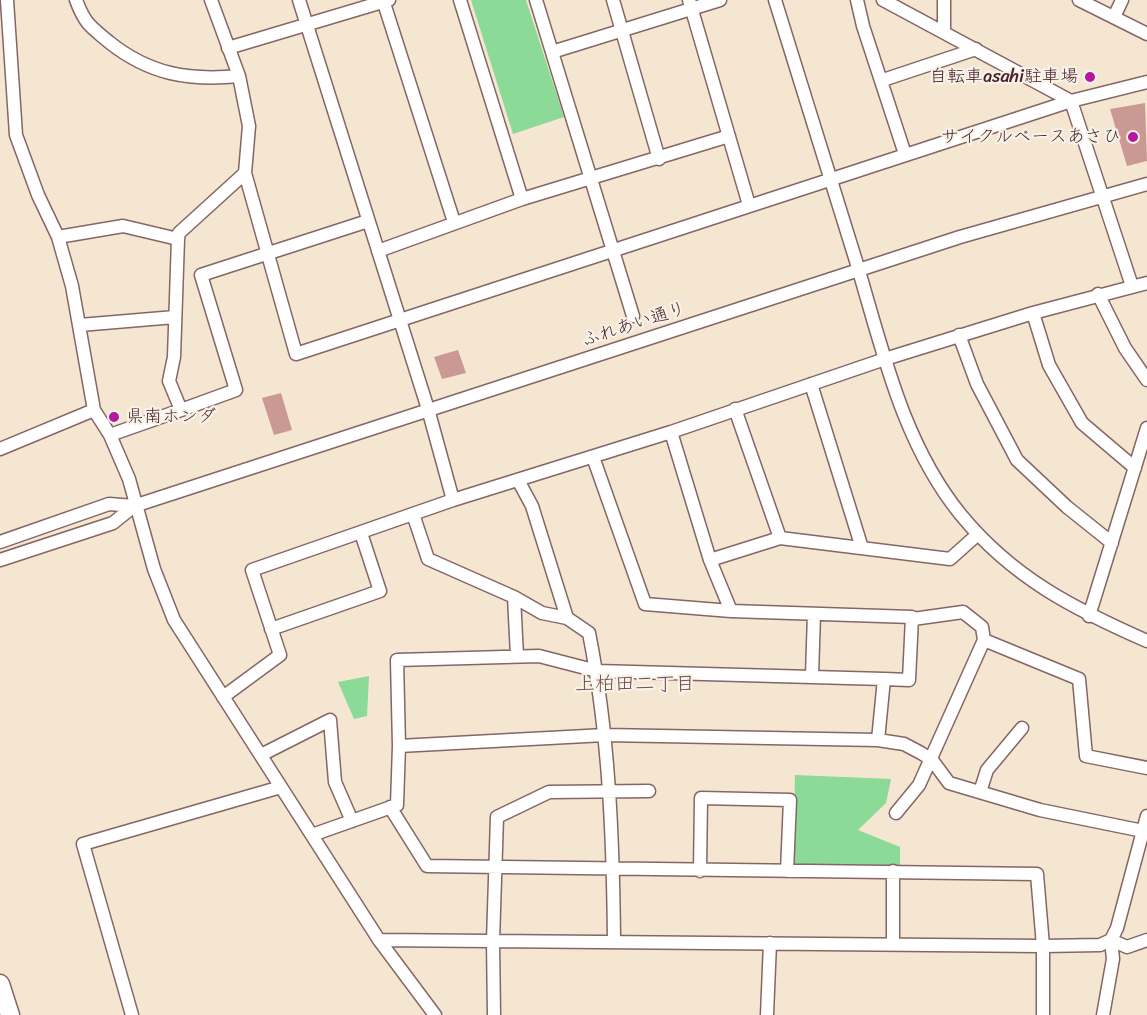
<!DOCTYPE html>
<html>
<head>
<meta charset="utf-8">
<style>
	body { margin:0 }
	canvas { display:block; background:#f4e6d1 }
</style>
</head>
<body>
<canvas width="1147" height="1015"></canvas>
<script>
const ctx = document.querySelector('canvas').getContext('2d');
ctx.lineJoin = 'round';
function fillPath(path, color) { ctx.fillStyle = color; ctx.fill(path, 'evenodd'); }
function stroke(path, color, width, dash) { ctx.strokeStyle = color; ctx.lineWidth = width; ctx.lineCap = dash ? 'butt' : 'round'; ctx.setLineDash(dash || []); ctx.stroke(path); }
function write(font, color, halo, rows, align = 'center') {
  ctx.font = font + ' Sriracha,"Klee One",sans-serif'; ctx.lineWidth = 4.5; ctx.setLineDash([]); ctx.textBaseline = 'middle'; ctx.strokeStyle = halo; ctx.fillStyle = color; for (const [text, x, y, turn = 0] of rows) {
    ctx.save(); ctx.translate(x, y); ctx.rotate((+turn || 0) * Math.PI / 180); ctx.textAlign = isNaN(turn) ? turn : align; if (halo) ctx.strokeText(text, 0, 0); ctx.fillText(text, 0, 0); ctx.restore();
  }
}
const green = new Path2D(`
	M471 0H526L564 117 513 134Z
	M369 676 367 716 354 719 338 682Z
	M795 775 891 779 886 803 858 830 900 847V871L799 870 793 864Z`);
const building = new Path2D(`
	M1145 103 1147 161 1127 166 1110 109Z
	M458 350 466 373 442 379 434 357Z
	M281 393 292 430 274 435 262 398Z`);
const minor = new Path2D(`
	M7 0 16 135 38 195 58 237 72 286 94 410 110 435 129 479 154 569 174 620 379 940 435 1015
	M76 0C85 24 90 26 109 42 149 74 188 81 239 76
	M211 0 239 76 249 126 245 173 296 354 1071 101 1147 82
	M299 0 428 409 453 500
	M383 0 454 222
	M460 0 522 199
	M536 0 633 316
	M613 0 659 159
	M689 0 749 205
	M775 0C802 87 829 174 856 261 882 347 902 443 961 515 1013 578 1074 609 1147 641
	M857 0 863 26 905 154
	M883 0 1071 101 1132 286
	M944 0V32
	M1079 0 1147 34
	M1114 17 1122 0
	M228 48 389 0
	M552 52 720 0
	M883 80 976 49
	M58 237 123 226 178 239
	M378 251 522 199 729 136
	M1098 294 1125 348 1147 380
	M1033 313 1049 365 1082 423 1135 468
	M80 325 175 317
	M959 335 977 384 1017 460 1067 507 1112 543
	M811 384 862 548
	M735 409 780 538
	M181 410 236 390 201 275 368 221
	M671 432 710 560 731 611 912 617 909 680 884 679 878 740
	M110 435 181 410 169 381 174 357 178 239 179 233 245 173
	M0 449 94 410
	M593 457 645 604 731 611
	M518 480 532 506 567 618 589 633C609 734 613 837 614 940
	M413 514 428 559 514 597 542 613 567 618
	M0 542 109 504 134 506
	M0 560 113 523 134 506 960 237 1147 184
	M710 560 780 538 950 559 978 534
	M514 597 517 656
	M1089 616 1147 428
	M271 629 380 591 361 533
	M984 640 1079 679 1086 756 1147 768
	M812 676 814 614
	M223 697 280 655 252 570 453 500 671 432 885 359 1033 313 1147 283
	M399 746 397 660 539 656 597 671 884 679
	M261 755 330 720 335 782 352 821
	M980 792 987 770 1022 728
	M390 807 427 866 1037 874 1043 946V1015
	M896 813 919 785 984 640 982 627 963 612 913 619
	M312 835 397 805 399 746 605 735 878 740 904 744 921 753 932 760 949 783 1040 810 1143 831
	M700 871 701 798 790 800 787 871
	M893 871V944
	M379 940 1043 946 1100 945 1111 940
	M1111 940 1127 947 1147 940
	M132 1015 83 844 281 787
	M494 1015 493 941 497 817 549 792 649 791
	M767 1015 770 943
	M1103 1015 1113 959 1111 940 1117 928 1147 816`);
const highway = new Path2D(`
	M0 984 10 1015`);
const markers = [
	[1090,77,6,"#b5179e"],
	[1133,137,6,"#b5179e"],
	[114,417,6,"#b5179e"]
];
const poiNames = [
	["自転車asahi駐車場",1078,77],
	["サイクルベースあさひ",1121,137],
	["県南ホンダ",126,417,"left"]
];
const streetNames = [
	["ふれあい通り",634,325,-18]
];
const neighbourhoodNames = [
	["上柏田二丁目",635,685]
];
fillPath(green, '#8bda98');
fillPath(building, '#cb9993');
stroke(minor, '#866565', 15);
stroke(highway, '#866565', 21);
stroke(minor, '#fff', 12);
stroke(highway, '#fff', 18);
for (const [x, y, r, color] of markers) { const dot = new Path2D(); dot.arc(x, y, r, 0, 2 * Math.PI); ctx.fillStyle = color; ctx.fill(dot); stroke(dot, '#f7f3e8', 2); }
write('18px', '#4a1f2b', '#f7f3e8', poiNames, 'right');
write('18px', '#4a1f2b', '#f7f3e8', streetNames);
write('20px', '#774a4f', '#f7f3e8', neighbourhoodNames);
</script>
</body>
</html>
